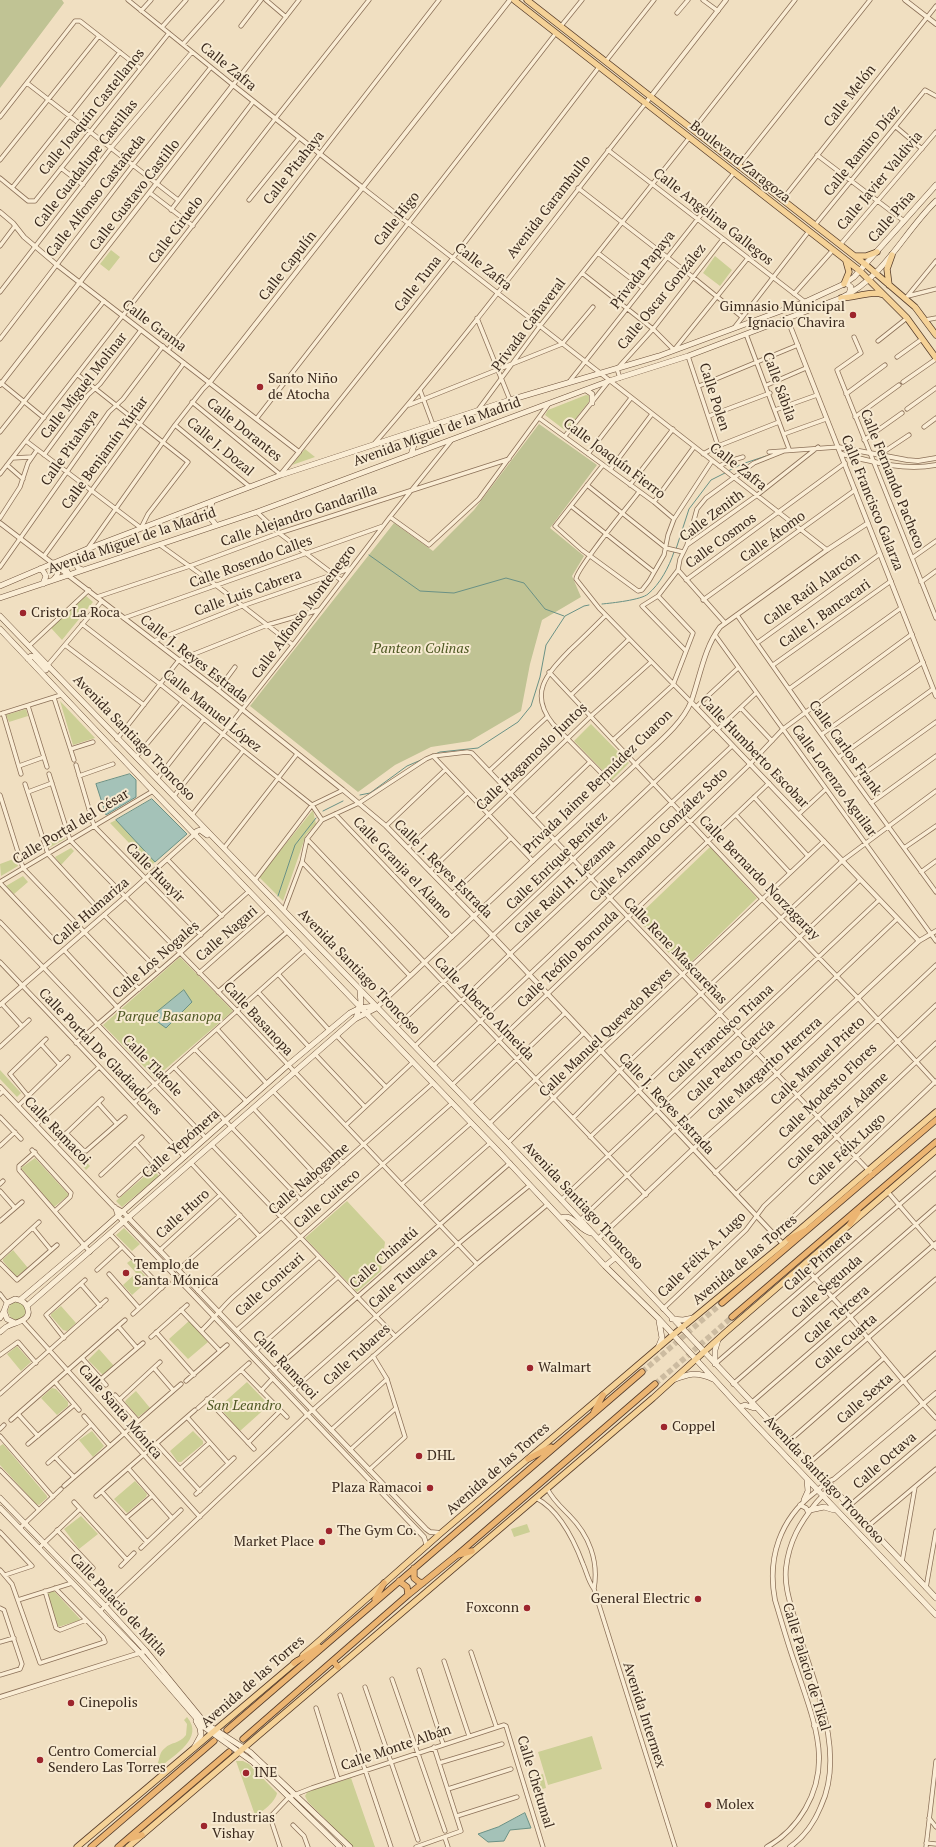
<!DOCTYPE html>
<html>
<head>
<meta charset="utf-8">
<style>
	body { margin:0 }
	canvas { display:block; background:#f0dfc1 }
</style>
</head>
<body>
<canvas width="936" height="1847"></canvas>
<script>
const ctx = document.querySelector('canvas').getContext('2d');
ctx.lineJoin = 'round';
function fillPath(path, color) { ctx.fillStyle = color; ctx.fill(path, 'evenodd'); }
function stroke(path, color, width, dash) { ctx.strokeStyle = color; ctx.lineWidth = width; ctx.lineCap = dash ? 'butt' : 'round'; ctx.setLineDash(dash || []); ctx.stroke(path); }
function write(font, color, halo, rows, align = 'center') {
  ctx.font = font + ' "PT Serif",serif'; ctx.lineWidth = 4; ctx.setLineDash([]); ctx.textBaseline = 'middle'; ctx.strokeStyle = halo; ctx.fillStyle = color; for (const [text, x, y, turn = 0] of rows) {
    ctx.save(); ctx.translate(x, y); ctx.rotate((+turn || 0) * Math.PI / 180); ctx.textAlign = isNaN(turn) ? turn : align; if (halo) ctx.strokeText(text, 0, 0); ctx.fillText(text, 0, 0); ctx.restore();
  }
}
const green = new Path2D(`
	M111 250 120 257 109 271 100 264Z
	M715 256 732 270 720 286 703 273Z
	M586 395 591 396V399L566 431 545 415 548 410Z
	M305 449 315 457 292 465Z
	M85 595 93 602 62 640 51 628Z
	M60 701 95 738 73 745Z
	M26 709 28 716 9 722 6 715Z
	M591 724 629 763 612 780 574 741Z
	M313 810 316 824 306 835 283 901 259 877Z
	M116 820 155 862 151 866 110 823Z
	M63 832 65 839 49 848 45 836Z
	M710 847 757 898 684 969 636 918Z
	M71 848 74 851 61 865 55 857Z
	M16 858 18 866 1 876 0 864Z
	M23 876 28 882 14 894 6 886Z
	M180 957 233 1011 155 1078 103 1025Z
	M0 1070 21 1093 17 1097 0 1079Z
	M66 1140 90 1166 86 1170 63 1144Z
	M35 1158 69 1195 54 1207 21 1168Z
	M153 1169 159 1176 122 1207 116 1201Z
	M347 1201 385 1242 381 1271 357 1292 305 1238Z
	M124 1228 140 1244 132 1251 116 1235Z
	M13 1250 28 1268 17 1276H15L3 1261V1259Z
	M131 1260 149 1280 132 1295 123 1285 136 1273 127 1263Z
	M8 1311a9 9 0 1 1 18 0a9 9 0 1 1-18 0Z
	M61 1306 76 1323 67 1331 63 1330 51 1316V1314Z
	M189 1321 208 1342 188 1359 169 1339Z
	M17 1346 31 1362 21 1371 7 1354Z
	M99 1349 114 1366 103 1375 88 1360Z
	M247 1382 269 1405 240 1431 219 1407Z
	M52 1388 56 1389 68 1402V1406L57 1415 41 1398Z
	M136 1391 150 1408 138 1417 125 1402 126 1400Z
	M92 1431 104 1446 93 1457 79 1440Z
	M193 1431 203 1441V1444L181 1462H178L170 1451Z
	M3 1444 47 1496V1498L39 1505 36 1504 0 1465V1446Z
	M135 1481 147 1494 146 1497 127 1513 114 1499Z
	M81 1516 98 1534 79 1549 64 1529Z
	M527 1524 530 1532 514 1537 511 1529Z
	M54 1591 81 1620 58 1627 47 1593Z
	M187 1717C205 1738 174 1755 159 1768L157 1765C160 1759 159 1752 165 1748 171 1742 179 1744 186 1735L187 1724 184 1720Z
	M592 1736 602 1769 548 1785 538 1752Z
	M236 1761H243L249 1764 277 1793C276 1801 262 1813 255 1815Z
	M543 1774 546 1788 539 1790 536 1776Z
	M351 1778 375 1847H353L308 1802 305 1796 308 1791Z`);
const cemetery = new Path2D(`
	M0 0H62L64 3 0 88Z
	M539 424 597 465 550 528 584 556 572 576 581 597 542 620 530 664 521 711 470 741 431 747 395 765 358 792 250 706 394 523 433 551 474 510Z`);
const water = new Path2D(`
	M130 774 136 780V797L106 815 96 784Z
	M152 799 187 834 155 862 116 820Z
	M184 990 192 1002 166 1028 151 1017Z
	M525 1813 531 1828 510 1830 504 1841 488 1842 478 1834 498 1827Z`);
const stream = new Path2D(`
	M728 471 742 464 766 456
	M676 549 689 509 711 480 725 473
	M369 555 420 591 454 593 506 578 524 583 545 609 564 616
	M602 604C612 603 641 600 648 594 660 584 669 567 674 552
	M435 754 440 752 478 748 518 722 531 706 540 677 546 645 565 616 584 606 589 605
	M360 795 370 793 407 766 421 760
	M323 811 343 801
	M278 896 295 845 316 818`);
const trunkTunnel = new Path2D(`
	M642 1372 722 1303
	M655 1384 732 1317`);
const minor = new Path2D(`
	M128 0 233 85 299 0
	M266 0 286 17
	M703 0 718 11
	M141 11 151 0
	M677 13 688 0
	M241 26 261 0
	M561 26 582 0
	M162 27 186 0
	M183 44 222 0
	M606 61 654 0
	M27 83 178 200
	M0 117 75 21H80L140 68
	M896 127 922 149
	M693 130 795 0
	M608 150 805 302
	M817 155 904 221
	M0 160 99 36
	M739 165 870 0
	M61 168 83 185
	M0 178 28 201H35L169 33
	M12 188 120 52
	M363 188 827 550
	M578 188 694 278 742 317
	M150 193 193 226
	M249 200 299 138
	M782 200 936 6
	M171 210 253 102
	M815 225 925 90 936 96
	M840 245 936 132
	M0 246 15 226
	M598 253 643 288
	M582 273 653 329 674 350 748 258
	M0 292 111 148 192 52
	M794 294 833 250
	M908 296 936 289
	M905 299 936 261
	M477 318 510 400
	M925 320 936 318
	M734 328 809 231
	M854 337 861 353 837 370 936 618
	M0 339 133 165 211 67
	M878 341 907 318
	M168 350 439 0
	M688 356 718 446
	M897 357 922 339
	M620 378 617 369 653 329 723 239
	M0 382 44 418
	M569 382 734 173
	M903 382 936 359
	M767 385 806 368
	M699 386 798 345
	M420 390 433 425
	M846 394 885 365
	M192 402 281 475
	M409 405 562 344 593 307
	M907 409 936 388
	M478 410 540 326 689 138
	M775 410 817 395
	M709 416 770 393
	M855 417 899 385
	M257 418 556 33
	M539 418 654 502 674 519
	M175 425 250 487
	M924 427 936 418
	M0 432 104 301
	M784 434 826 419
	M565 436 608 382
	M864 440 902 413
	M26 441 141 528 148 514 188 462 78 375
	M374 444C469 335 555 217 645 104
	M299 452 453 258 599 67
	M769 452 838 447
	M588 454 631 398
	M703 454 718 446 779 422
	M44 455 88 395 100 384 141 330
	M879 455 909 435
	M13 458 31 457
	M7 465 23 479
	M603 465 555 526 582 550 638 591 642 590 649 581 664 555 668 535 674 519 712 461
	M719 466 733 460 743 457
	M610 470 652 414
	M0 474 275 119 369 0
	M587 485 666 548 683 552
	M630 485 673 429
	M639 492C629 505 576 569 576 579L599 608 691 702
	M654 502 694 447
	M571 506 654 572
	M257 512 279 533 341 580
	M390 517 429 545 479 499 548 405
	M0 518 20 487 28 463 37 450
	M160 545 217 586 293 645
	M687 545 697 509 706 498 754 463 789 449 746 334
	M88 548 175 425 203 389 210 382
	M44 556 184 363
	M912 558 936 541
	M0 567 109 412 123 399 163 346
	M678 570 658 596 642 606 686 651
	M686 580 845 463
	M921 582 936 571
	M97 597 190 566 279 533 509 459
	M703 600 855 490
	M606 615C594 627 582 639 570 650 547 674 528 693 553 724L613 785
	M737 615 805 712 936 892
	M124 618 383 526
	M725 623 678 570 680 559 687 545 756 496 818 447
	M82 624 160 684 312 805 322 820
	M715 635 936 941
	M154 641 242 606 349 569
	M757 643 880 554
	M65 645 144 705
	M29 646 89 590
	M773 665 891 581
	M47 666 102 601
	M549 672 763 900 858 998 936 1083
	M789 689 901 608
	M218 690 235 667
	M571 695 629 639
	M54 698 74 760
	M28 706 47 767
	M696 707 738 668
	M741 708 772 741
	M3 713 21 774
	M0 714 61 695
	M717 730 756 693
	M822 734 923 662
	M117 739 179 660 267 625 319 610
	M613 740 673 685 693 633 658 596
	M71 749 93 742
	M433 756 533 861
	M136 757 182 702
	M839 757 933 689
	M76 765 94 826 201 935
	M19 766 44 757
	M489 771 547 717
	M49 774 70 840 238 1012 477 1264
	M79 776 113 764
	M157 779 204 719
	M855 780 936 722
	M25 784 48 854 95 905
	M28 792 52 783
	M0 795 23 868 139 989
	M174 796 293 645 390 517 451 441
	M754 797 808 856
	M871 803 936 756
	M335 814 452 937
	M799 814 826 789
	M192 815 243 751
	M736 815 790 873
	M533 817 590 762
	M386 826 445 770
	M307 839 646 1195
	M224 848 297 754
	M408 848 467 793
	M904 848 936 826
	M167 859 222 916
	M302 862 410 976
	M430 871 591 716 651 662
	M921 872 936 861
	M255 880 312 805 343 790
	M0 882 153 791
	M0 883 54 940
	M452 894 511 838
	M284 910 302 862 307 839 322 820 359 803 426 759 433 756 467 752 472 753 873 1175
	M104 915 159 971
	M0 922 206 1138
	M64 950 118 1008
	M0 962 185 1157
	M199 973 268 912
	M279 975 329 1030
	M218 992 287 932
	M259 993 309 1047
	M2 1004 22 1026
	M396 1027 714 726
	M217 1029 267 1084
	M336 1035 386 1087
	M76 1043 180 953 249 891
	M41 1044 60 1065
	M415 1046 510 954 732 746
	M0 1047 29 1020
	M195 1049 247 1102
	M315 1054 365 1107
	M433 1066 690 822 750 764 783 729 912 634
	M174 1067 301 1200
	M452 1085 769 783
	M273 1091 343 1163
	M0 1094 3 1091
	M28 1096 10 1074 46 1039
	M98 1103 117 1124
	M134 1103 305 950
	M470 1104 565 1013
	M18 1106 68 1057
	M253 1108 322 1182
	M0 1117 21 1139
	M573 1118 619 1071 842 861 936 791
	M489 1124 584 1033
	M36 1125 99 1067
	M346 1125 413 1062
	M66 1133 83 1150 86 1151 125 1117
	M590 1137 860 880
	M135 1143 164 1175
	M508 1143 601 1051 824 841
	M55 1144 102 1099
	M212 1145 395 1336
	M0 1146 15 1132
	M32 1150 71 1193 70 1197 55 1211
	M35 1152 19 1166V1170L90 1252
	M191 1163 259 1236
	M715 1173 936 965
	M101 1175 142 1137
	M0 1184 3 1181
	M402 1184 471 1123
	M0 1191 15 1208
	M887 1191 936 1248
	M736 1194 936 1005
	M119 1195 154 1163
	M561 1200 879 900
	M421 1204 490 1143
	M580 1220 897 919
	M0 1221 22 1202
	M33 1228 51 1250
	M110 1234 162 1288
	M774 1235 936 1081
	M160 1250 220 1195
	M0 1258 39 1222
	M0 1263 17 1280 57 1245
	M97 1270 122 1247
	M178 1270 240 1215
	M109 1274 139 1308
	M81 1284 100 1306
	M198 1291 433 1083
	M0 1294 7 1303
	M663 1309 746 1230 764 1206 936 1043
	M181 1310 220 1351
	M133 1314 168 1282
	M23 1321 200 1517
	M118 1326 137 1348
	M237 1330 319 1257
	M201 1331C213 1320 221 1308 233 1297L452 1103
	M156 1332 194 1375
	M151 1337 187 1305
	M64 1338 46 1315 85 1280
	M256 1350 338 1277
	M0 1355 18 1342 36 1363
	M82 1358 106 1385
	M715 1364 936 1173
	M154 1368 173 1390
	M241 1370 287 1417
	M274 1370 510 1163
	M101 1379 143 1343
	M186 1381 227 1345
	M55 1382 79 1410
	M733 1384 936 1207
	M293 1390 458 1244 530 1185
	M261 1391 273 1378
	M0 1394 106 1300
	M115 1395 138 1421
	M207 1399 254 1449
	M119 1400 160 1362
	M751 1403 936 1243
	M923 1404 936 1418
	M198 1408 249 1363
	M18 1414 38 1436
	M84 1416 110 1446
	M187 1417 228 1463
	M11 1420 125 1320
	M770 1423 936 1279
	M0 1429 4 1425
	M331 1430 387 1379
	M0 1436 53 1497
	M788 1442 884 1358
	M248 1443 280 1411
	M28 1444 74 1405
	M157 1444 200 1491
	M350 1450 396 1408
	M55 1457 74 1477
	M48 1463 91 1425
	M809 1463 936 1353
	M128 1468 172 1518
	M180 1469 209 1443
	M0 1470 39 1510
	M369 1470 405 1437 387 1379 373 1356
	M64 1486 181 1384
	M547 1488C552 1499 561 1507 569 1515 589 1535 599 1561 594 1589
	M102 1492 147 1542
	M196 1494 234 1458
	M96 1496 195 1410
	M536 1498C559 1510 574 1540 583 1564 587 1573 588 1581 594 1589L675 1847
	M74 1502 127 1560
	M849 1506 936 1432
	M126 1518 152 1496
	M867 1527 936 1469
	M20 1528 61 1489
	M57 1530 93 1568
	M0 1532 32 1566 5 1575
	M39 1548 80 1509
	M141 1548 181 1510
	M902 1562 915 1487
	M121 1566 134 1553
	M0 1570 12 1584 40 1663 105 1642 103 1637 55 1588
	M926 1588 936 1531
	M45 1591 56 1628 60 1630 86 1620
	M18 1600 72 1583
	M0 1608 4 1610 22 1664 20 1669 0 1675
	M100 1611 307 1415 477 1264 548 1204
	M0 1642 14 1638
	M471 1652 496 1726
	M444 1661 469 1736
	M419 1670 443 1744
	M392 1679 445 1831
	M365 1687 418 1840
	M340 1695 391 1847
	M316 1708 338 1779
	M439 1763 502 1744
	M448 1789 511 1769
	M457 1816 517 1797
	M929 1818 936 1827
	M293 1825 304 1836 308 1847
	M445 1838 448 1847
	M926 1843 936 1844
	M280 1847 270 1817 289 1797 312 1788 504 1725 506 1726 543 1847
	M416 1847 461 1831 434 1747
	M926 1847 936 1761`);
const tertiary = new Path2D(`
	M905 0 936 24
	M645 104 726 0
	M0 212 13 223 24 237 57 265 299 452 281 474
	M787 318 936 696
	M210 382 510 0
	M0 385 233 85 363 188
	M838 447 907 460 918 461 936 458
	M842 454C873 462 903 471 936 465
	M0 523 218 690 343 790 386 826 493 936 783 1244
	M691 702 919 941
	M0 1005 125 897 195 834
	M376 1008 636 764C654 746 681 726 691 702 700 677 704 648 720 627L827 550 868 523
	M0 1087 114 1207 123 1212 426 1529 430 1532 441 1533
	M115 1207 118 1216 124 1222 424 1537 427 1546
	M598 1239 693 1149 777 1074 919 941 936 931
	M803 1265 851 1318 923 1404
	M800 1505 806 1508 808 1512
	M0 1697 146 1651
	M814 1726 826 1723
	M767 1847C799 1829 820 1793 819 1756 818 1726 805 1695 796 1667 788 1645 782 1623 775 1600 767 1558 780 1519 814 1493 821 1487 826 1482 834 1479L936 1393
	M790 1847C804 1837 815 1821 821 1806 847 1750 812 1680 796 1624 791 1605 784 1587 786 1568 789 1541 800 1523 816 1503 821 1497 828 1491 831 1484`);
const secondary = new Path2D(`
	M846 283 851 287 849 294
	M586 390 592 394V403
	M406 435 412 440 414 445 411 455
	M212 502 208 515 216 525
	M78 553 75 562 78 568 83 570
	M68 558 65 561 64 566 69 575
	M53 563C58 569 60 573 54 579
	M40 569 43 571 46 576 43 584
	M0 586 87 549 281 475 510 400 659 356 805 302 844 284 854 277 936 185
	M0 598 257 512 609 381 688 356 841 298C884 278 903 233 936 201
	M0 616 508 1143 936 1598
	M0 629 153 791 500 1153 605 1266 658 1318 756 1425 936 1615
	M28 659 31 656 34 657 46 670
	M195 834 197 831 200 830 207 835
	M356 1018 361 1003 360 991
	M561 1218C573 1212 579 1232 592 1233
	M605 1266 615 1258
	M20 1300 85 1245 288 1065 350 1013 360 1008 374 1006
	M27 1306 355 1019 376 1008
	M0 1318 4 1311
	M672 1319 683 1320 693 1318
	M0 1332C3 1330 5 1327 8 1326 16 1322 35 1320 26 1305 24 1301 20 1300 15 1299L7 1303 4 1311 7 1319 15 1323
	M658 1348 662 1338 659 1321
	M715 1364V1350L718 1340
	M673 1380C688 1374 697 1371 713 1379
	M740 1407 745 1405 754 1408
	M0 1498 105 1606 146 1651 205 1723 250 1752 350 1847
	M804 1500 808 1491 807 1480
	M0 1508 140 1653 204 1727 253 1762 340 1847
	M810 1510 824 1507 834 1510
	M194 1748 201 1735 200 1728 196 1721`);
const primary = new Path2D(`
	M514 0 860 271 907 318 936 358
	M527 0 866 265 915 307 936 335
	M855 256H866L877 252
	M844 284 849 272 846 261
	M889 285 887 269 892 255
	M841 298C856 298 870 290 884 295
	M303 1655 441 1533 673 1335 783 1244 936 1112
	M77 1847 297 1661
	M128 1847 653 1398 727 1331 936 1150`);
const trunk = new Path2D(`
	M850 1224 858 1212
	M789 1239 805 1231
	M722 1303 936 1120
	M732 1317 936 1142
	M594 1412 603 1395
	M528 1459 551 1447
	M458 1555 472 1551
	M414 1568V1578L419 1582 423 1583
	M399 1581 407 1587 408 1595
	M375 1599 384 1583
	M333 1661 338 1667
	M294 1663 319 1647
	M227 1730 642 1372
	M243 1739 408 1595 456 1556 655 1384
	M128 1839 142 1835
	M91 1847 214 1741
	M118 1847 229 1752`);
const markers = [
	[853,315,4,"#9d252d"],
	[260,387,4,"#9d252d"],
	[23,613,4,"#9d252d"],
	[126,1273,4,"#9d252d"],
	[530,1368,4,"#9d252d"],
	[664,1427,4,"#9d252d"],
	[419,1456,4,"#9d252d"],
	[430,1488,4,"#9d252d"],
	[329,1531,4,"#9d252d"],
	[322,1542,4,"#9d252d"],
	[698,1599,4,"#9d252d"],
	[527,1608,4,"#9d252d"],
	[71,1703,4,"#9d252d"],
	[40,1760,4,"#9d252d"],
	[246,1773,4,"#9d252d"],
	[708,1805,4,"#9d252d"],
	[204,1826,4,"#9d252d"]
];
const streetNames = [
	["Calle Zafra",228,67,39],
	["Calle Melón",850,96,-52],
	["Calle Joaquín Castellanos",92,112,-51],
	["Calle Ramiro Díaz",862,151,-51],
	["Boulevard Zaragoza",740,162,38],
	["Calle Guadalupe Castillas",86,164,-52],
	["Calle Pitahaya",294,168,-52],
	["Calle Javier Valdivia",880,181,-50],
	["Calle Gustavo Castillo",135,195,-52],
	["Calle Alfonso Castañeda",96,196,-52],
	["Avenida Garambullo",549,207,-52],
	["Calle Angelina Gallegos",713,217,38],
	["Calle Piña",892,217,-49],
	["Calle Higo",397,219,-52],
	["Calle Ciruelo",176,230,-53],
	["Calle Capulín",288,266,-52],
	["Calle Zafra",483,267,38],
	["Privada Papaya",643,270,-52],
	["Calle Tuna",418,284,-52],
	["Calle Oscar González",662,297,-51],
	["Privada Cañaveral",529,325,-53],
	["Calle Grama",154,326,37],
	["Calle Miguel Molinar",84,386,-52],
	["Calle Sábila",779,387,70],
	["Calle Polen",714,397,72],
	["Calle Dorantes",244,430,39],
	["Avenida Miguel de la Madrid",437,432,-20],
	["Calle J. Dozal",220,447,40],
	["Calle Pitahaya",70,448,-55],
	["Calle Benjamín Yuriar",105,453,-54],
	["Calle Joaquín Fierro",614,459,37],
	["Calle Zafra",738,467,38],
	["Calle Fernando Pacheco",892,479,68],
	["Calle Francisco Galarza",872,503,68],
	["Calle Alejandro Gandarilla",299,516,-19],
	["Calle Zenith",712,516,-37],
	["Calle Átomo",773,537,-36],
	["Avenida Miguel de la Madrid",132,541,-19],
	["Calle Cosmos",721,541,-36],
	["Calle Rosendo Calles",251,562,-20],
	["Calle Raúl Alarcón",812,589,-36],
	["Calle Luis Cabrera",248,593,-20],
	["Calle Alfonso Montenegro",304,612,-53],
	["Calle J. Bancacari",825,614,-35],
	["Calle J. Reyes Estrada",194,659,38],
	["Calle Manuel López",212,711,39],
	["Avenida Santiago Troncoso",134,738,46],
	["Calle Carlos Frank",845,748,54],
	["Calle Humberto Escobar",754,752,46],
	["Calle Hagamoslo Juntos",532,757,-44],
	["Calle Lorenzo Aguilar",834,781,54],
	["Privada Jaime Bermúdez Cuaron",598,782,-44],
	["Calle Portal del César",71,827,-31],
	["Calle Armando González Soto",659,835,-44],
	["Calle Enrique Benítez",557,861,-44],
	["Calle Granja el Álamo",402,868,46],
	["Calle J. Reyes Estrada",443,869,45],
	["Calle Huayir",155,873,45],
	["Calle Bernardo Norzagaray",759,878,46],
	["Calle Raúl H. Lezama",565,887,-43],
	["Calle Humariza",91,912,-41],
	["Calle Nagari",227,934,-41],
	["Calle Rene Mascareñas",675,951,46],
	["Calle Teófilo Borunda",568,959,-44],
	["Calle Los Nogales",156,960,-41],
	["Avenida Santiago Troncoso",359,972,46],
	["Calle Alberto Almeida",484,1009,46],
	["Calle Basanopa",258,1019,47],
	["Calle Manuel Quevedo Reyes",606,1033,-44],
	["Calle Francisco Triana",721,1034,-43],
	["Calle Portal De Gladiadores",100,1052,46],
	["Calle Pedro García",731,1061,-43],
	["Calle Manuel Prieto",818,1061,-43],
	["Calle Tlatole",152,1066,46],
	["Calle Margarito Herrera",765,1069,-42],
	["Calle Modesto Flores",828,1091,-44],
	["Calle J. Reyes Estrada",666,1104,47],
	["Calle Baltazar Adame",838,1121,-44],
	["Calle Ramacoi",57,1131,46],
	["Calle Yepómera",181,1144,-41],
	["Calle Félix Lugo",847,1150,-43],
	["Calle Nabogame",309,1179,-41],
	["Calle Cuiteco",327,1199,-41],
	["Avenida Santiago Troncoso",583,1206,47],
	["Calle Huro",183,1214,-42],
	["Calle Félix A. Lugo",702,1255,-44],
	["Calle Chinatú",384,1258,-41],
	["Avenida de las Torres",745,1260,-40],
	["Calle Primera",818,1261,-41],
	["Calle Tutuaca",403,1278,-41],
	["Calle Conicari",270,1285,-42],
	["Calle Segunda",827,1287,-41],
	["Calle Tercera",837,1315,-41],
	["Calle Cuarta",846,1342,-41],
	["Calle Tubares",357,1355,-42],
	["Calle Ramacoi",285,1365,47],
	["Calle Sexta",865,1399,-41],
	["Calle Santa Mónica",120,1412,49],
	["Calle Octava",885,1461,-41],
	["Avenida de las Torres",498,1469,-41],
	["Avenida Santiago Troncoso",824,1480,47],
	["Calle Palacio de Mitla",118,1605,47],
	["Calle Palacio de Tikal",806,1667,73],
	["Avenida de las Torres",253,1682,-41],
	["Avenida Intermex",644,1715,72],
	["Calle Monte Albán",396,1748,-19],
	["Calle Chetumal",535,1782,73]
];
const poiNames = [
	["Gimnasio Municipal",845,307,"right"],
	["Ignacio Chavira",845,323,"right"],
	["Santo Niño",268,379],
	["de Atocha",268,395],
	["Cristo La Roca",31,613],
	["Templo de",134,1265],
	["Santa Mónica",134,1281],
	["Walmart",538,1368],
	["Coppel",672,1427],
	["DHL",427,1456],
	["Plaza Ramacoi",422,1488,"right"],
	["The Gym Co.",337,1531],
	["Market Place",314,1542,"right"],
	["General Electric",690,1599,"right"],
	["Foxconn",519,1608,"right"],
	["Cinepolis",79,1703],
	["Centro Comercial",48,1752],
	["Sendero Las Torres",48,1768],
	["INE",254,1773],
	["Molex",716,1805],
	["Industrias",212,1818],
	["Vishay",212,1834]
];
const parkNames = [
	["Panteon Colinas",421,649],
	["Parque Basanopa",169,1017],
	["San Leandro",244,1406]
];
fillPath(green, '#cccf95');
fillPath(cemetery, '#c0c394');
fillPath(water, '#a4c2b8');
stroke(water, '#6a9185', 1);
stroke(stream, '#6a9185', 1);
stroke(trunkTunnel, '#ccbba0', 5.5, [5.5, 3]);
stroke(minor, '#8b7058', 5);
stroke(tertiary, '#8b7058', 5.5);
stroke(secondary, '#6d513b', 6);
stroke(primary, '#583e2c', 7);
stroke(trunk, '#583e2c', 7);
stroke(minor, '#faedd5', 3.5);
stroke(tertiary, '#faedd5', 4);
stroke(secondary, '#faedd5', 5);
stroke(primary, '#f5d297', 5.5);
stroke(trunk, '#ecb572', 5.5);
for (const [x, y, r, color] of markers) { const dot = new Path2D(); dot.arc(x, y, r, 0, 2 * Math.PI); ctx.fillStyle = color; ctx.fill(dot); stroke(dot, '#f7ead1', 1.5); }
write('14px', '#3a291d', '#f7ead1', streetNames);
write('14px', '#3a291d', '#f7ead1', poiNames, 'left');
write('italic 14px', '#4d5722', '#f7ead1', parkNames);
</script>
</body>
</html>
